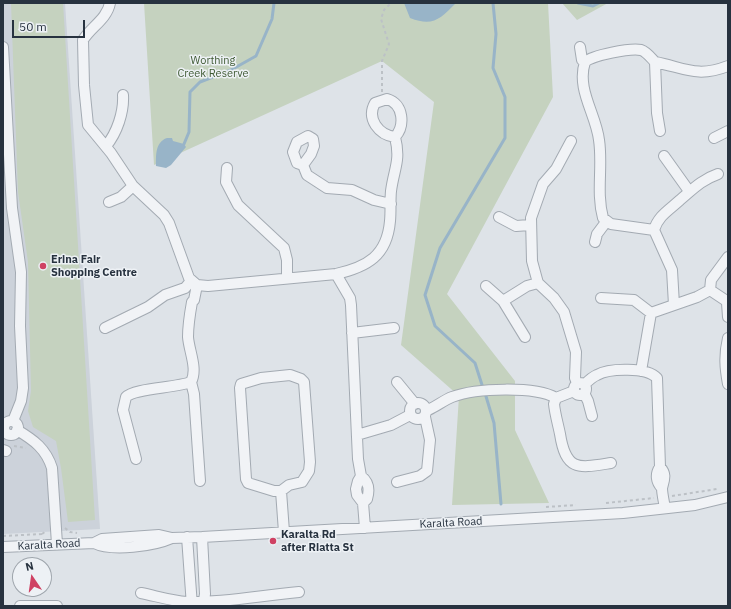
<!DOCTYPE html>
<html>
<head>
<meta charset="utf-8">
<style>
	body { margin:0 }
	#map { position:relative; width:731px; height:609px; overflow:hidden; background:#dee3e8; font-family:"IBM Plex Sans",sans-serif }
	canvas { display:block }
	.frame { position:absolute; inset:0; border:4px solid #27323f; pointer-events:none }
	.north { position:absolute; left:12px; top:557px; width:40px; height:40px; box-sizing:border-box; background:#edf1f5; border:1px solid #9ea5ac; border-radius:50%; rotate:347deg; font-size:11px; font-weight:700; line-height:16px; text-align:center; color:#27323f }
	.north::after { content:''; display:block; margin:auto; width:14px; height:18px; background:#cf4163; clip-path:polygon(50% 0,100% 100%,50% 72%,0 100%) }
	.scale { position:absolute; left:12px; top:20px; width:73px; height:18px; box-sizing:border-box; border:2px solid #27323f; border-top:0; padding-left:5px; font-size:12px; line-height:14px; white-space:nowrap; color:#27323f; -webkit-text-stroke:3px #edf1f5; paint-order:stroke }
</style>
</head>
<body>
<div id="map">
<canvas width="731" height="609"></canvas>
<div class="frame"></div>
<div class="north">N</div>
<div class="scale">50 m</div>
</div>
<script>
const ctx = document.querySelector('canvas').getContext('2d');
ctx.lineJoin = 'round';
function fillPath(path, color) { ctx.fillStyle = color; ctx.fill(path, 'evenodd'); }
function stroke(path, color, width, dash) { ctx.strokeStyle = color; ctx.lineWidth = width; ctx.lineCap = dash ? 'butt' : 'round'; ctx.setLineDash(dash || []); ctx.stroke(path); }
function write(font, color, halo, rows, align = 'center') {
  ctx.font = font + ' "IBM Plex Sans",sans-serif'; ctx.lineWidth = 3; ctx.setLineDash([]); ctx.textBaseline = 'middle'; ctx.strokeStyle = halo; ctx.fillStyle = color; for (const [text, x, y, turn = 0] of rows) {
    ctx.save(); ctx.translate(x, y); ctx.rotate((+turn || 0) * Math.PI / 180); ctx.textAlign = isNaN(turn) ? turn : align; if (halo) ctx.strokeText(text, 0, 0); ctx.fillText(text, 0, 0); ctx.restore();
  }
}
const built = new Path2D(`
	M3 3H65L100 529 3 534Z`);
const green = new Path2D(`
	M11 3H63L95 520 68 522 61 468 56 441 33 427 28 411 31 391 28 262 18 192Z
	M144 3H548L553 97 447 294 515 381V430L549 503 452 505 459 396 401 345 434 102 382 61 154 165Z
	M562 3H608L577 20Z`);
const water = new Path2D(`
	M404 3H456C440 19 433 27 410 18Z
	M167 138H172L173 141 184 144 186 147 171 165 166 168 156 166C156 156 155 142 167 138Z`);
const stream = new Path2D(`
	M578 3 593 6 599 3
	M184 144 189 132 190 92 200 82 231 70 256 56 272 19 274 3
	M483 388 475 363 435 326 425 295 440 248 505 138V97L493 68 496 34 493 3
	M485 393 494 423 501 504`);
const path = new Path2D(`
	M382 92V61L389 44 381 19 384 10 391 3
	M14 446 26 448
	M672 496 717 489
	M606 503 654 498
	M546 507 576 505
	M65 528 70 532 77 533
	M42 534 46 531
	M3 536 42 534`);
const minor = new Path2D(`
	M110 3C107 19 91 27 83 40L84 85 88 125 111 153 133 186 164 215 169 223 189 278 197 285 208 286 336 274C367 267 387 256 390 221 391 211 390 201 391 191 394 168 401 161 395 137
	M3 47 12 208 21 272 20 326 23 388 21 401 13 421
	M580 47 582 60 585 62
	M387 99C404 104 405 126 395 137 379 135 366 119 375 103Z
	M660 131 657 113 655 62C685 68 697 78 728 66
	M308 136 313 139 314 146 311 154 303 165 297 163 293 152 297 142Z
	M714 138 728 131
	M106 146C117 133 124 112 123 95
	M664 156 689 191
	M303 165 307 175 327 188 352 190 374 200 391 204
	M227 168 226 182 238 205 284 248 287 260V278
	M109 202 121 197 133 186
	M499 217 516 226 530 225
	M654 230 611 224 603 218C596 192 603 166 599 140 596 114 576 89 585 62 593 55 630 48 641 50 647 52 651 58 655 62
	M595 242 597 234 606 222
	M336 274 350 298 351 305 358 459 361 476C369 482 370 489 367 499L363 503
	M538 283 554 298 564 312 576 352 575 378 577 383
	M486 286 503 301 525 337
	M710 290 711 280 728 257
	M601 298 634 300 651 313
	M503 301 527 286 538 283 532 261 531 218 543 184 556 169 571 141
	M727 303 728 317
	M674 305 672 270 654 230C658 216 669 210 680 200 693 189 701 180 718 174
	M651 313 697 297 710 290 728 302
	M105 328 148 307 165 295 185 288 191 281
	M352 333 394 328
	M728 338C724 355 725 368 728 384
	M641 371 651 313
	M290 375 301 379 304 382 310 462 309 471 302 482 289 485 281 491H274L248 483 246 479 240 388 241 384 261 378Z
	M191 382 194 394 200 481
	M397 382 415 404
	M574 389a6 6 0 1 1 12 0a6 6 0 1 1-12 0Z
	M584 385C588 381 592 377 597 375 609 368 647 367 657 378L660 467C655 474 656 482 662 488
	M574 391 556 398 554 404C555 414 558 424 560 434 566 472 579 468 611 463
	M584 393 588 401 592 416
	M410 411a8 8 0 1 1 16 0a8 8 0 1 1-16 0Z
	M428 410C437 406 444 400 452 397 476 388 535 386 556 398
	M4 428a7 7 0 1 1 14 0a7 7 0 1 1-14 0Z
	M17 430C34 440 46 449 52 468L57 544
	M357 435 391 425 410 415
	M3 450 6 451
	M136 459 123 410 126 397C134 388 176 388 191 382 198 369 189 351 188 337 188 325 190 313 192 302L194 300 197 285
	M660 467C667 474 664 480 662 488 662 494 664 502 665 508
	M361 476 358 481 356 489 357 495 363 503 365 528
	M397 482 420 476 427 471 430 440 425 417
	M281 491 284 532
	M187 537 192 606
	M202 537 205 594 203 606
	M94 543C112 552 154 546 172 538
	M3 547 94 543 102 539 159 535 172 538 202 537 623 513 695 505 728 497
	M141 593C156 596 172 601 187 602 225 603 262 595 299 592
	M20 606H57`);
const markers = [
	[43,266,4,"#cf4163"],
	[273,541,4,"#cf4163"]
];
const parkNames = [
	["Worthing",213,61],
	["Creek Reserve",213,74]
];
const poiNames = [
	["Erina Fair",51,260],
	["Shopping Centre",51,273],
	["Karalta Rd",281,535],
	["after Riatta St",281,548]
];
const streetNames = [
	["Karalta Road",451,523,-3],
	["Karalta Road",49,545,-3]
];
fillPath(built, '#ccd2da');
fillPath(green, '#c5d2bf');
fillPath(water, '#98b4c8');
stroke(stream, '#98b4c8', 3);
stroke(minor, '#a3aab2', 12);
stroke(path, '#bcc1c6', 2, [3, 3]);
stroke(minor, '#f1f3f6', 10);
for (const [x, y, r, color] of markers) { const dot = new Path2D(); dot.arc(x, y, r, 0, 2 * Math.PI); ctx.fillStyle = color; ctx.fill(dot); stroke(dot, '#edf1f5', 1.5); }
write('11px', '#3f5a34', '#edf1f5', parkNames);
write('bold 11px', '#27323f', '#edf1f5', poiNames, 'left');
write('11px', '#27323f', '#edf1f5', streetNames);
</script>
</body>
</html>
